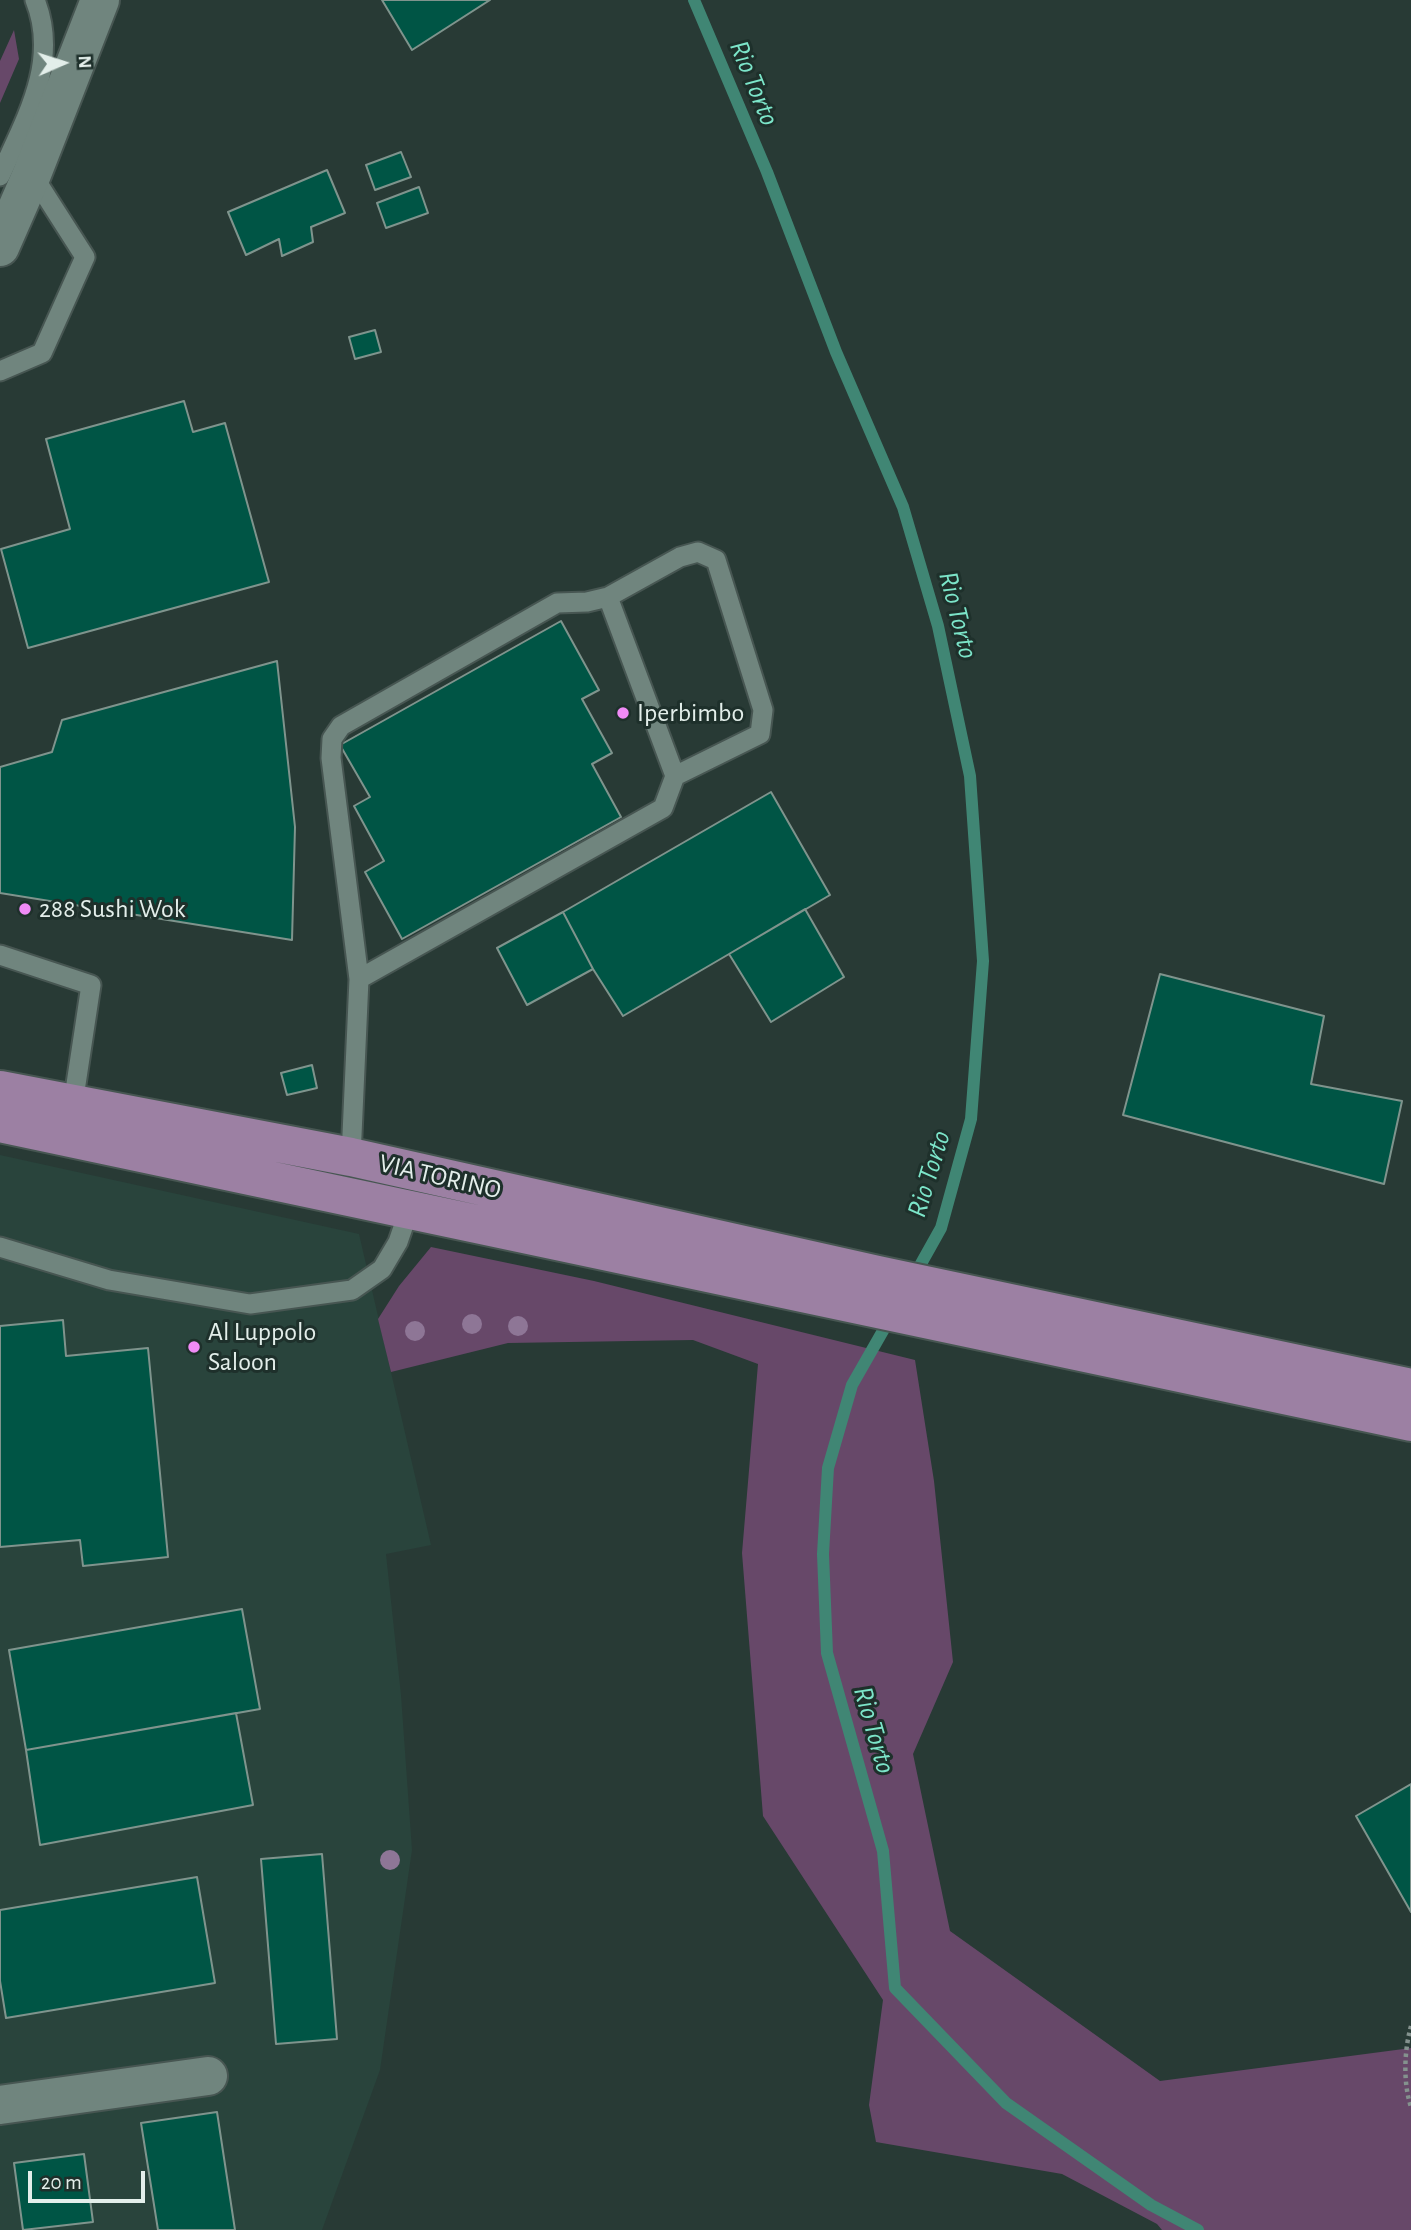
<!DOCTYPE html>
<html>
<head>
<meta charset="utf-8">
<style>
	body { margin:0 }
	#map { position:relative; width:1411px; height:2230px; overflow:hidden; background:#283a35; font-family:"Alegreya Sans",sans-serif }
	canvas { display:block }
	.north { position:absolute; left:28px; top:28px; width:70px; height:70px; -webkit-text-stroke:5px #1e302b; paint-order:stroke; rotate:87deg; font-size:19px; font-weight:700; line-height:28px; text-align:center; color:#e3eeea }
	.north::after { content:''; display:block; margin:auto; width:24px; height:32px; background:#e3eeea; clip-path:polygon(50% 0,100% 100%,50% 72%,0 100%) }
	.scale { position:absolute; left:28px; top:2171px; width:117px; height:32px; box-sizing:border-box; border:4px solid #e3eeea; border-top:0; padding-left:9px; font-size:21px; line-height:24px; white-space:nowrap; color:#e3eeea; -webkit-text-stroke:5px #1e302b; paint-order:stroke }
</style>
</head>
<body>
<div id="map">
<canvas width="1411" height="2230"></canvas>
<div class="north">N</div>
<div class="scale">20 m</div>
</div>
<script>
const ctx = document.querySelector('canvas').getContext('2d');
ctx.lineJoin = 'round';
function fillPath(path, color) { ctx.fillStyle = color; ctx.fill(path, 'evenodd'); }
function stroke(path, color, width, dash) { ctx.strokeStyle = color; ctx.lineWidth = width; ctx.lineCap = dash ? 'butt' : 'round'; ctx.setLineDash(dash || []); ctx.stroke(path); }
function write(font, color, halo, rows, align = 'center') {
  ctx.font = font + ' "Alegreya Sans",sans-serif'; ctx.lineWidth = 6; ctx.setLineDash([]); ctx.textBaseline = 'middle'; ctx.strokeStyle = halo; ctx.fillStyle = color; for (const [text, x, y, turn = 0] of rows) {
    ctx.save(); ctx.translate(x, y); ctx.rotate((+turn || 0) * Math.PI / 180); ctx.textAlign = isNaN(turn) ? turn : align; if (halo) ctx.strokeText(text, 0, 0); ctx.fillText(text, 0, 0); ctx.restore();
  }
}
const built = new Path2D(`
	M0 1155 359 1234 431 1545 386 1554 401 1695 412 1850 380 2070 322 2230H0Z`);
const green = new Path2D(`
	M14 30 19 59 0 103V61Z
	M431 1247 594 1281 915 1360 934 1481 953 1662 913 1754 950 1931 1160 2081 1411 2048V2230H1162L1157 2224 1062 2174 876 2142 869 2105 883 2000 763 1816 742 1553 758 1364 693 1340 508 1343 391 1372 378 1319 399 1286Z`);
const stream = new Path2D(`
	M694 0 767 172 836 352 903 507 938 626 970 776 983 961 971 1119 941 1228 913 1278
	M892 1315 852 1385 828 1468 823 1554 827 1653 883 1851 895 1988 1006 2103 1151 2205 1198 2230`);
const building = new Path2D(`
	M382 0H490L412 50Z
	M401 152 411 177 375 190 366 165Z
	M327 170 345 213 311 227 313 242 282 256 279 239 246 255 228 212Z
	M419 187 428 213 386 228 377 203Z
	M375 330 381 352 355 359 349 337Z
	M184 401 193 432 225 423 269 582 28 648 1 549 70 529 46 439Z
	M561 621 599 690 582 699 612 753 592 764 621 817 402 939 365 872 384 861 354 806 370 797 340 745Z
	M277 661 295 827 292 940 0 893V767L52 752 62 720Z
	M771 792 830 895 623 1016 593 969 563 912Z
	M805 909 844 977 771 1022 729 954Z
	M563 912 593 969 527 1005 497 948Z
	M1160 974 1324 1016 1311 1084 1402 1101 1384 1184 1123 1115Z
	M312 1065 317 1088 287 1095 281 1073Z
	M63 1320 66 1356 148 1348 168 1557 83 1566 80 1540 0 1547V1326Z
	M242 1609 260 1709 26 1750 9 1650Z
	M236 1713 253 1805 40 1845 26 1750Z
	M1411 1784V1912L1356 1816Z
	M322 1854 337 2039 276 2044 261 1859Z
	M197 1877 215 1983 6 2018 0 1981V1910Z
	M217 2112 235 2230H158L141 2123Z
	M84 2154 93 2222 23 2230 14 2163Z`);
const path = new Path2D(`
	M1411 2026C1404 2051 1403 2083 1411 2107`);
const service = new Path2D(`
	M0 176C25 120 60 62 35 0
	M0 371 42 353 85 257 32 174
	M0 955 91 985 73 1104
	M359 979 663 808 675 776 608 597
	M351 1157 359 979 331 758 332 739 341 726 557 603 587 602 608 597 680 557 698 552 716 560 763 710 760 734 675 776
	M0 1247 109 1280 250 1304 352 1290 382 1269 398 1242 409 1210`);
const minor = new Path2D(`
	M0 2105 208 2076`);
const tertiary = new Path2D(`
	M0 247 32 174 100 0`);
const primary = new Path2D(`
	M0 1090 351 1157 878 1275 1411 1388
	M0 1123 1411 1422`);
const trees = [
	[472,1324],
	[518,1326],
	[415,1331],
	[390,1860]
];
const markers = [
	[623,713,7,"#f08bf6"],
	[25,909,7,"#f08bf6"],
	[194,1347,7,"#f08bf6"]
];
const poiNames = [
	["Iperbimbo",637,713],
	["288 Sushi Wok",39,909],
	["Al Luppolo",208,1332],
	["Saloon",208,1362]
];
const streetNames = [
	["VIA TORINO",440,1177,13]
];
const waterNames = [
	["Rio Torto",754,83,68],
	["Rio Torto",958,615,76],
	["Rio Torto",929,1174,-73],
	["Rio Torto",874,1730,74]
];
fillPath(built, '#29443c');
fillPath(green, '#674869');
stroke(stream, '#408674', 12);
fillPath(building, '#005545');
stroke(building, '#7f948d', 2);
stroke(service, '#475652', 23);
stroke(minor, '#475652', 42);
stroke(tertiary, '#475652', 42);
stroke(primary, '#475652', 42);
stroke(path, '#84928e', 4.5, [3.5, 3.5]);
stroke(service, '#70857e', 19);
stroke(minor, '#70857e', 38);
stroke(tertiary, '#70857e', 38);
stroke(primary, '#9c80a3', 38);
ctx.fillStyle = '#8e7696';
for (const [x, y] of trees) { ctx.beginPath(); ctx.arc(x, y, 10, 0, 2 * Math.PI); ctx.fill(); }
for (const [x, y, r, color] of markers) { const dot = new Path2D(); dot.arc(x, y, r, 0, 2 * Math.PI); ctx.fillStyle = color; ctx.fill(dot); stroke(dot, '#1e302b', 2.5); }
write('26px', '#e3eeea', '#1e302b', poiNames, 'left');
write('26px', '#e3eeea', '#1e302b', streetNames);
write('italic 28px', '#7ce5c9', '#1e302b', waterNames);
</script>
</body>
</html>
